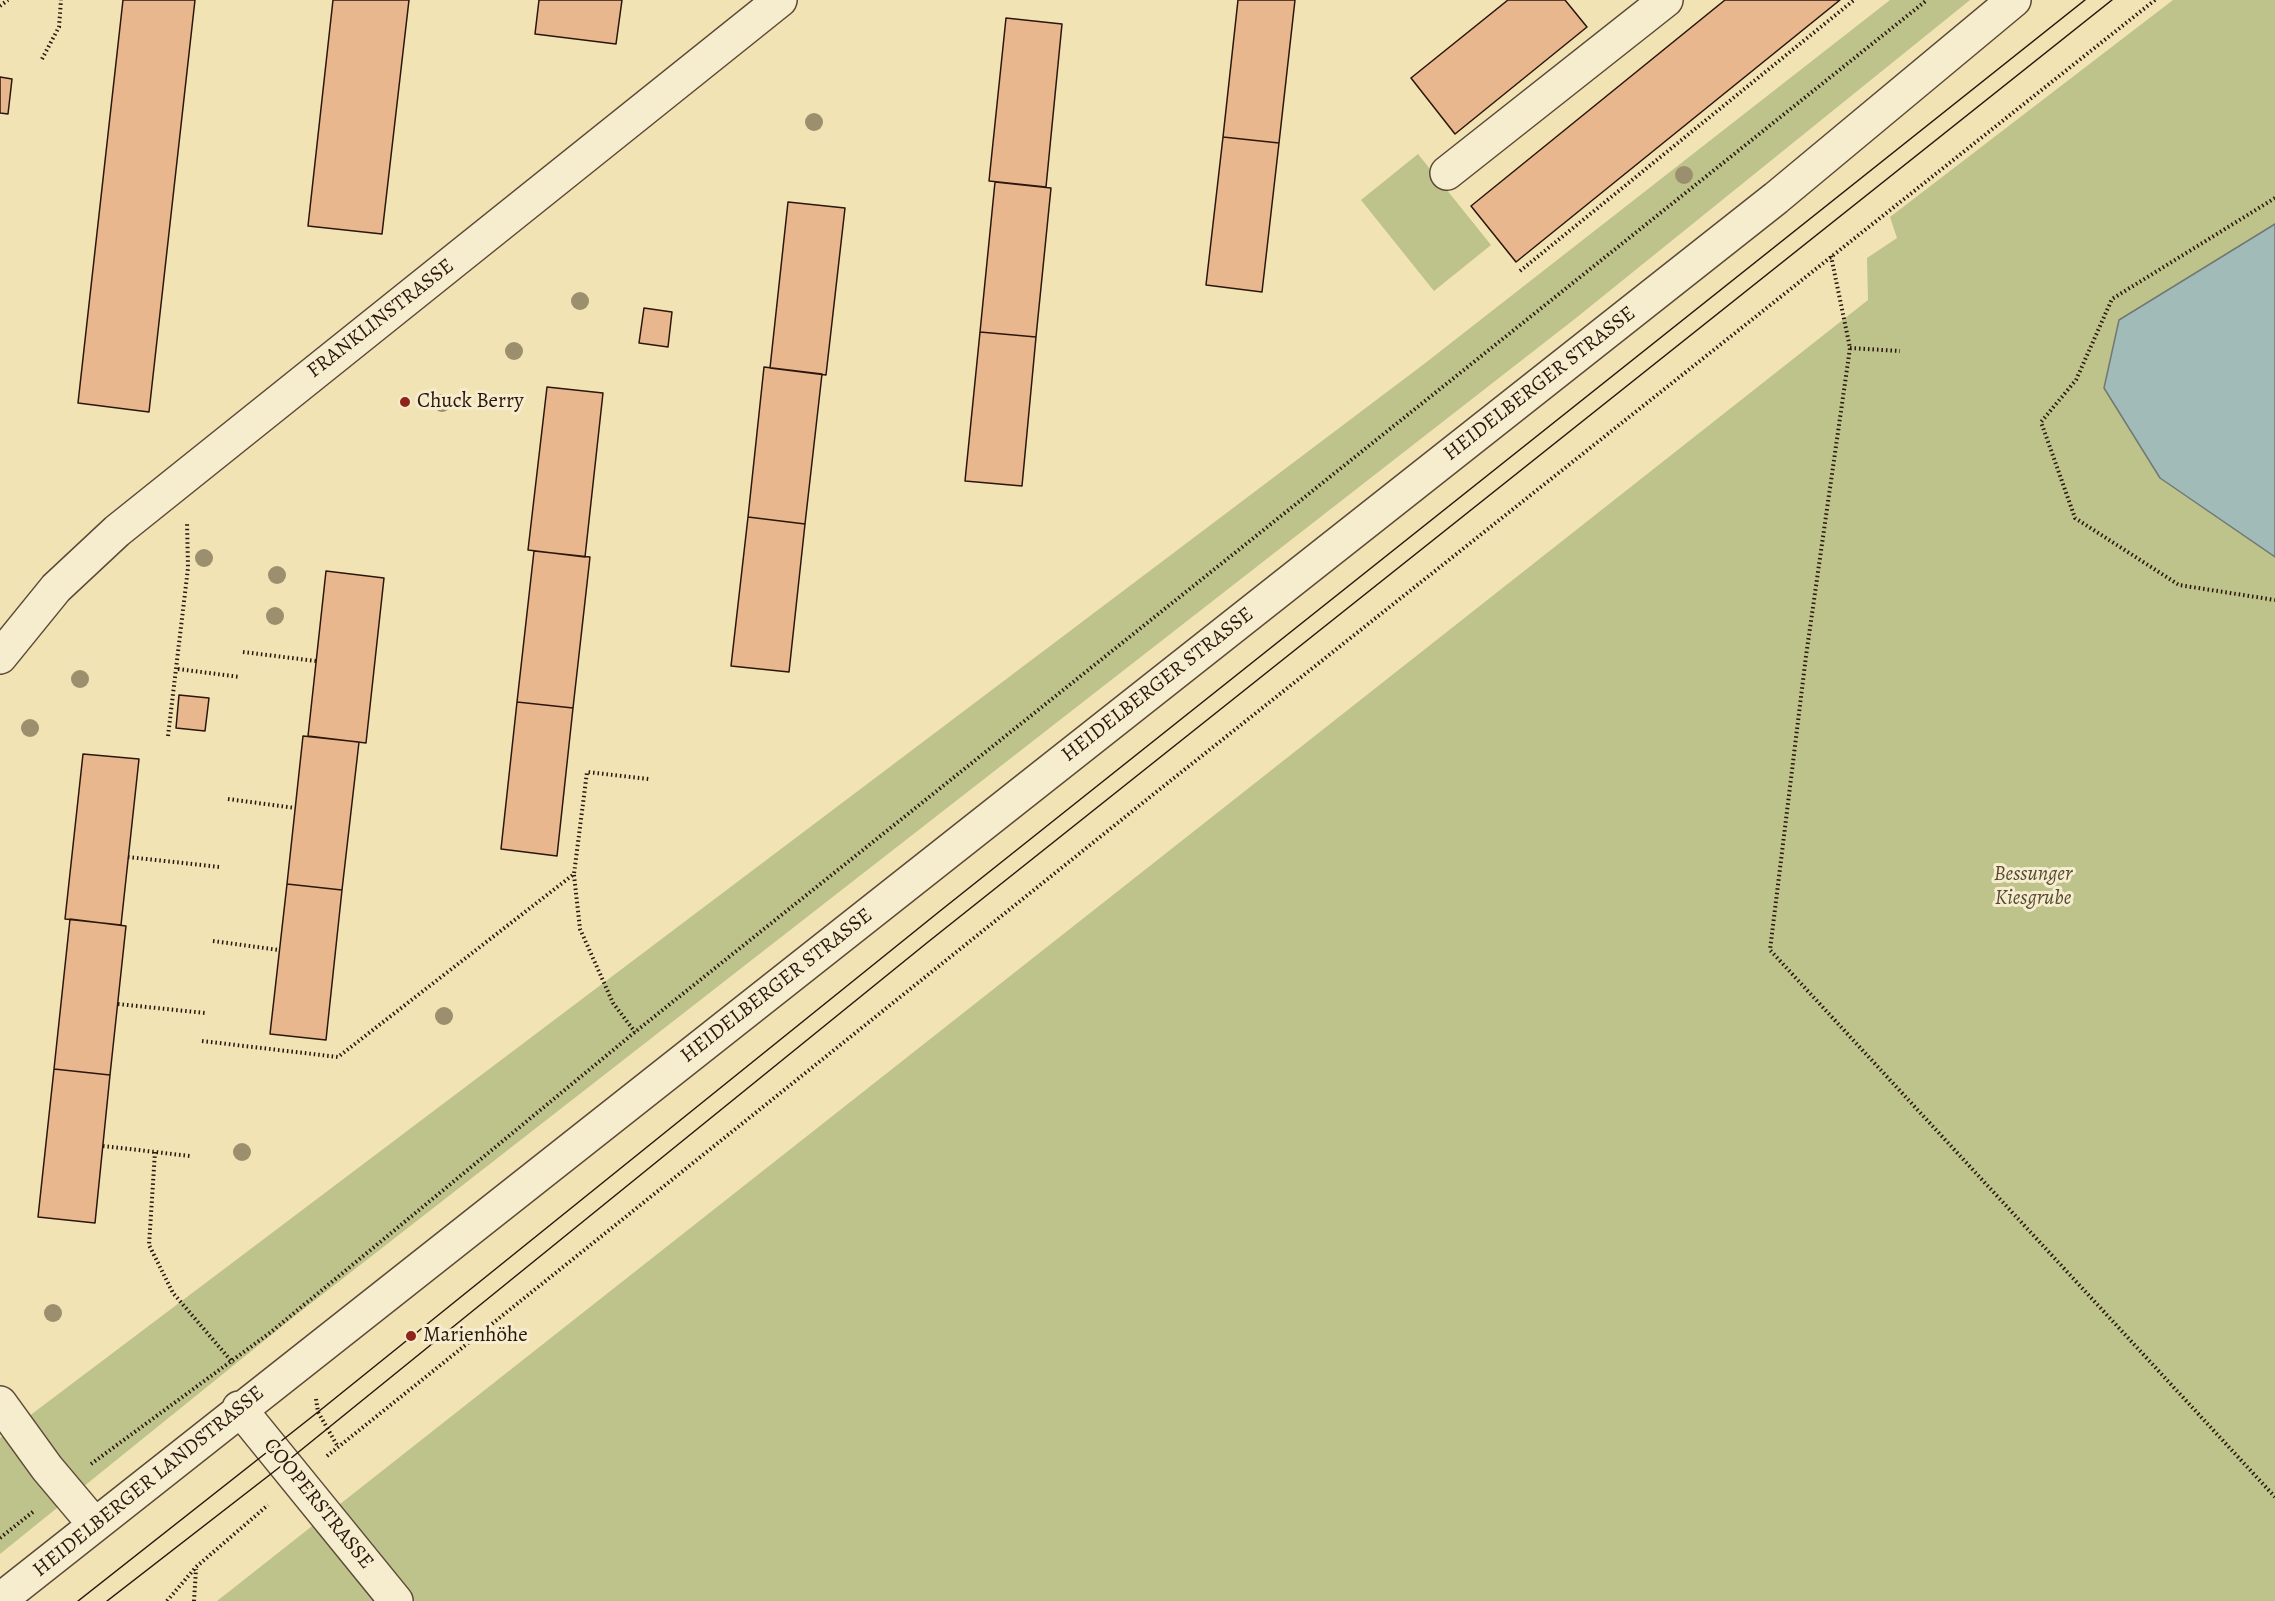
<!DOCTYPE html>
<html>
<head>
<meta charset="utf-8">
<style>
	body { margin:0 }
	canvas { display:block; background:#f1e3b4 }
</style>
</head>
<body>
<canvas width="2275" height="1601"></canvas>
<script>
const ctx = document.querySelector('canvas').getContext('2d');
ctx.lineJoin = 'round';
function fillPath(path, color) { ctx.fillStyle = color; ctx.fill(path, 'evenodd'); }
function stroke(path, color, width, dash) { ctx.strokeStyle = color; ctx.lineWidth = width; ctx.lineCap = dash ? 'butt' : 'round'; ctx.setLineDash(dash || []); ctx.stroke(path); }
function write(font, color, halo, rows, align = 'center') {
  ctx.font = font + ' Alegreya,serif'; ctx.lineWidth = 6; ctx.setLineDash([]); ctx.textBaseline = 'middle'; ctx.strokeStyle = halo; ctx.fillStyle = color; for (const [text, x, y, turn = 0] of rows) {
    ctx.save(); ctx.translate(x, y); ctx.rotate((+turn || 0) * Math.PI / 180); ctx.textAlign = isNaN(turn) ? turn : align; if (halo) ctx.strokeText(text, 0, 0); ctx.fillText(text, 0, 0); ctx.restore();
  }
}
const green = new Path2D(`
	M1890 0H1970L1576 318 296 1315 0 1554V1438L1424 364Z
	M2173 0H2275V1601H217L1868 300 1867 258 1897 238 1890 217Z
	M1418 154 1491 245 1434 291 1361 200Z`);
const water = new Path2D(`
	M2275 224V557L2160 478 2104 388 2119 320Z`);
const building = new Path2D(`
	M123 0H195L149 412 78 403Z
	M333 0H409L382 234 308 226Z
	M539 0H622L616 44 535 34Z
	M1238 0H1295L1279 143 1223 137Z
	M1508 0H1565L1587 27 1455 134 1411 78Z
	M1725 0H1840L1516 262 1471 206Z
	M1006 18 1062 24 1046 187 989 181Z
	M0 77 12 79 8 114 0 113Z
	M1223 137 1279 143 1262 292 1206 285Z
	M995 182 1051 188 1036 337 980 332Z
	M788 202 845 208 826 375 770 368Z
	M644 308 672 312 668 347 639 343Z
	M980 332 1036 337 1022 486 965 481Z
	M764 367 822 374 805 524 748 517Z
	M547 387 603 393 585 557 528 550Z
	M748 517 805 524 789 672 731 666Z
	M534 551 590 557 573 708 517 702Z
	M326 571 384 578 366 743 308 736Z
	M179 695 209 698 205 731 176 728Z
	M517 702 573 708 557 856 501 849Z
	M303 736 359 742 342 890 287 884Z
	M83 754 139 759 121 925 65 919Z
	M287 884 342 890 326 1040 270 1034Z
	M70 919 126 926 110 1075 54 1069Z
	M54 1069 110 1075 95 1223 38 1217Z`);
const path = new Path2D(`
	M0 6 8 0
	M42 59 59 27 61 0
	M2275 198 2112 299 2076 380 2041 422 2075 518 2179 585 2275 600
	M1831 256 1850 348 1806 656 1770 950 2275 1497
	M1520 271 1854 0
	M1850 348 1900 351
	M243 652 316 661
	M178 669 240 677
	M168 736 188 568 187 522
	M228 799 295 808
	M128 857 220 867
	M574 875 580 929 613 1003 635 1032
	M213 941 279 950
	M118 1004 205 1013
	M202 1041 338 1057 574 874 587 772 649 779
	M103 1146 190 1156
	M155 1152 149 1245 173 1293 233 1363
	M316 1399 318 1412 338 1447
	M327 1456 1150 797 2155 0
	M91 1464 271 1332 635 1032 1927 0
	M0 1538 34 1511
	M167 1601 196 1567 268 1505
	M194 1601 196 1569`);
const minor = new Path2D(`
	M1447 173 1666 0
	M0 657 56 588 117 531 780 0
	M0 1403 47 1468 95 1525
	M239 1408 396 1601
	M0 1600 1776 198 2014 0`);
const tram = new Path2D(`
	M78 1601 318 1412 940 911 2085 0
	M107 1601 285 1463 928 942 2112 0`);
const trees = [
	[814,122],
	[1684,175],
	[580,301],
	[514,351],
	[442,403],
	[204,558],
	[277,575],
	[275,616],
	[80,679],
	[30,728],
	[444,1016],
	[242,1152],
	[53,1313]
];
const markers = [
	[405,402,6,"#8f2418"],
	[411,1336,6,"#8f2418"]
];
const streetNames = [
	["FRANKLINSTRASSE",381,319,-38],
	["HEIDELBERGER STRASSE",1540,384,-38],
	["HEIDELBERGER STRASSE",1158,685,-38],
	["HEIDELBERGER STRASSE",777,986,-38],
	["HEIDELBERGER LANDSTRASSE",149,1482,-39],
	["COOPERSTRASSE",318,1504,51]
];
const poiNames = [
	["Chuck Berry",417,402],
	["Marienhöhe",423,1336]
];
const parkNames = [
	["Bessunger",2033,875],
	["Kiesgrube",2033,899]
];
fillPath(green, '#bdc38b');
fillPath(water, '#a1bbb9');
stroke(water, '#727974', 1.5);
fillPath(building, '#e9b78d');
stroke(building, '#2b160d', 1.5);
stroke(minor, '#5c4937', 36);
stroke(path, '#2b160d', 4, [1.5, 3]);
stroke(minor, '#f6edce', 33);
stroke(tram, '#2b160d', 1.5);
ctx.fillStyle = '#9c8f6d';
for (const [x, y] of trees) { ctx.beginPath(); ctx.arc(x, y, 9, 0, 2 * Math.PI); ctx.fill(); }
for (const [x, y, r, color] of markers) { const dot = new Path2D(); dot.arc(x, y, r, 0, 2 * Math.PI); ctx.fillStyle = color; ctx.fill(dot); stroke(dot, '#f6edce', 2); }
write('21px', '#2b160d', '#f6edce', streetNames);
write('21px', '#2b160d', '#f6edce', poiNames, 'left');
write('italic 21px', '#574a33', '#f6edce', parkNames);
</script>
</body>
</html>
